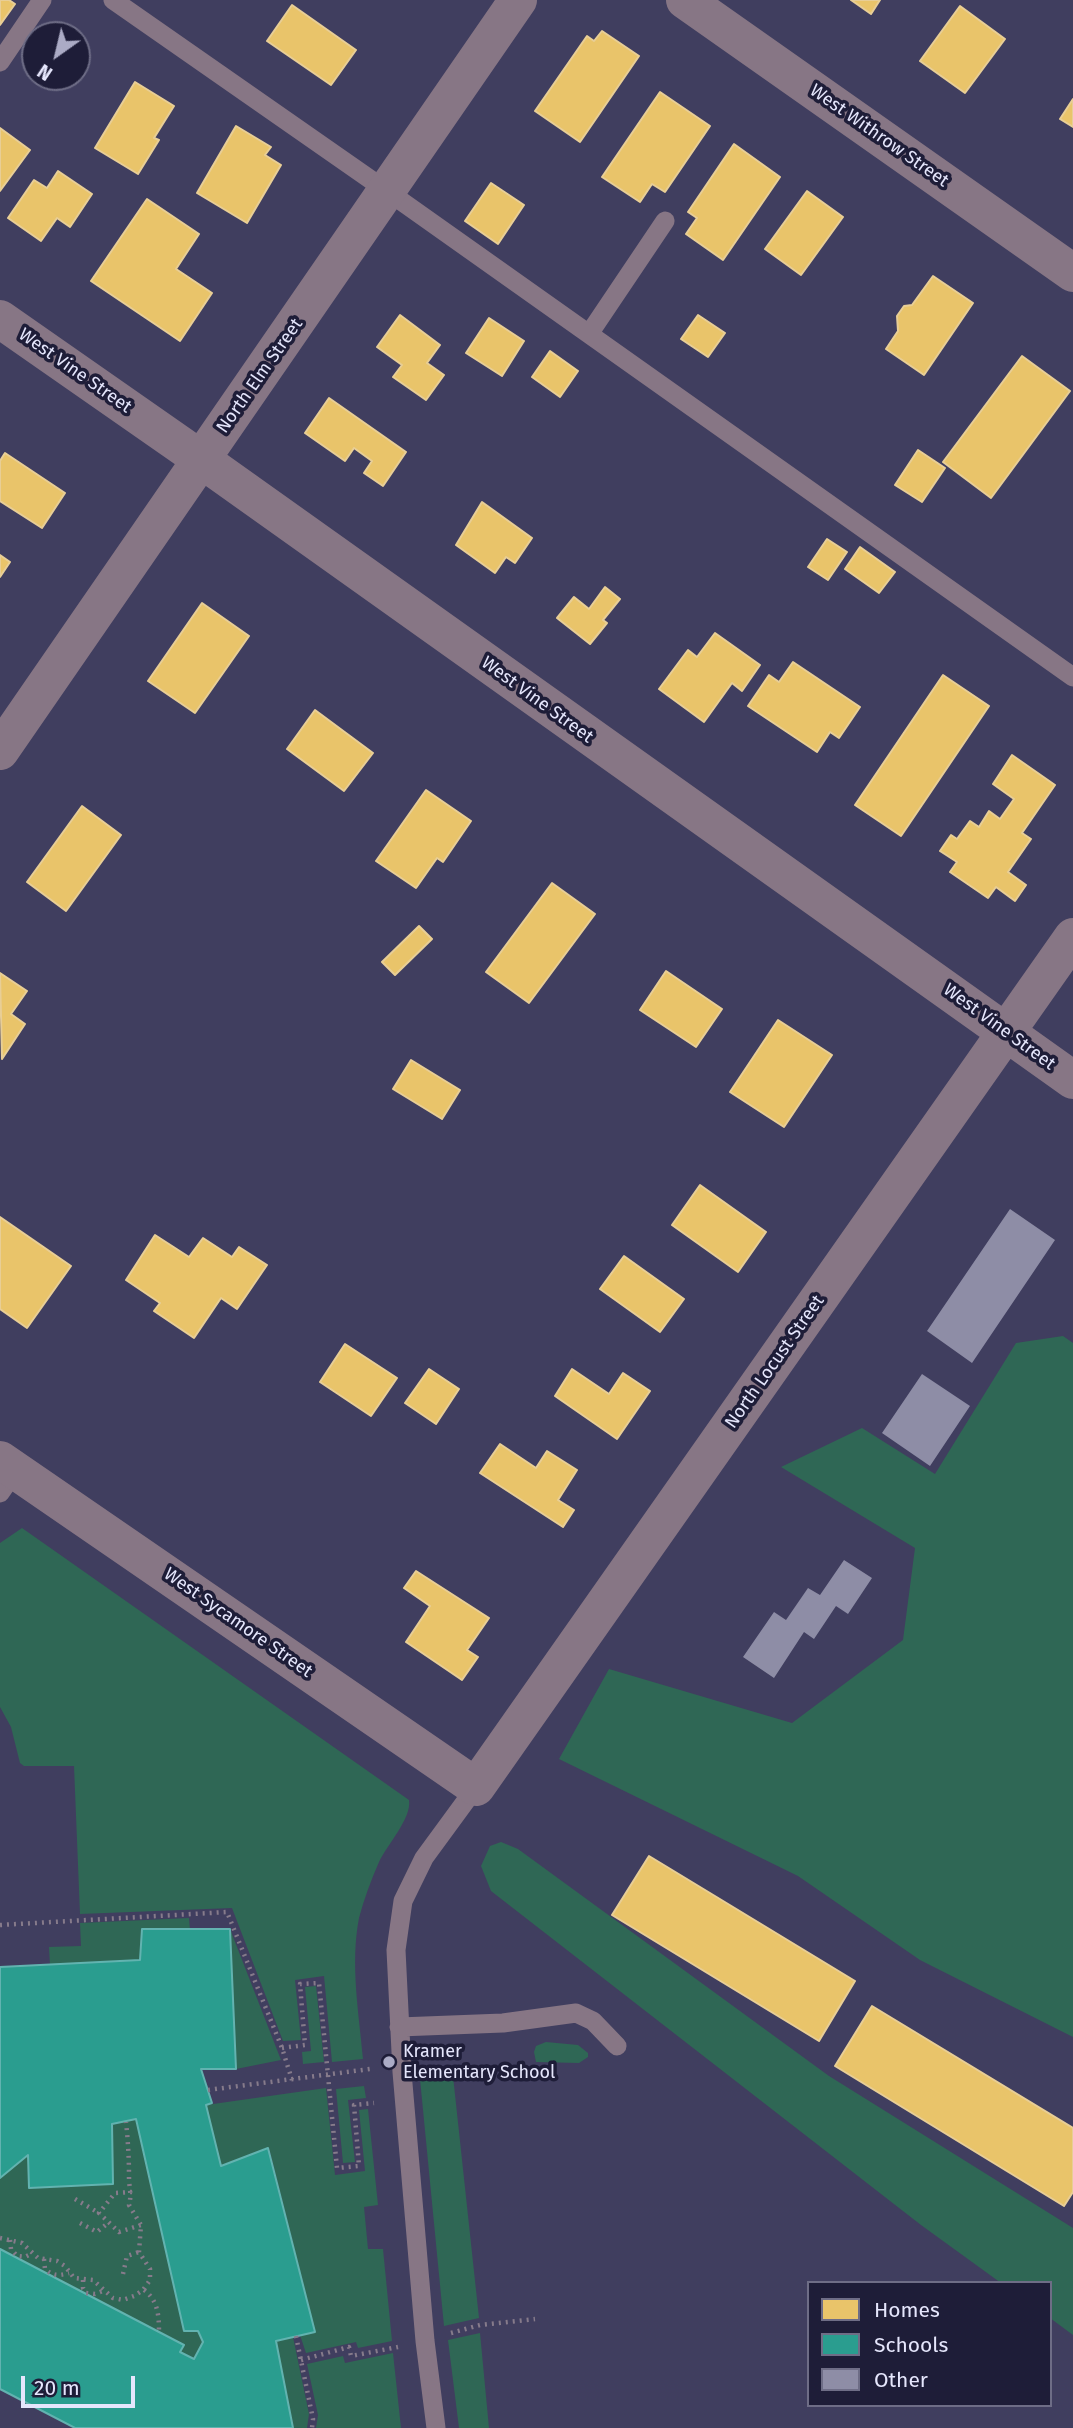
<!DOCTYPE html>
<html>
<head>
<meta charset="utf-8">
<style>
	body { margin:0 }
	#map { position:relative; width:1073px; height:2428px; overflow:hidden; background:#403e5f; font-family:"Fira Sans",sans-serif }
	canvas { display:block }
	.legend { position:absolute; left:807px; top:2281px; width:245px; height:126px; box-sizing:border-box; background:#1e1d38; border:2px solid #6e6d86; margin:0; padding:9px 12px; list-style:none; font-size:21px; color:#e5e6fc }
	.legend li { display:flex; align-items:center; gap:14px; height:35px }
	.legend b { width:35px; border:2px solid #6e6d86 }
	.north { position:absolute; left:21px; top:21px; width:70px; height:70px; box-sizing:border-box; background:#1e1d38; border:2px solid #6e6d86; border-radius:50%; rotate:214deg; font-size:19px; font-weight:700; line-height:28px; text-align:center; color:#e5e6fc }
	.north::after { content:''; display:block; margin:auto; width:24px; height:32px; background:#ababc5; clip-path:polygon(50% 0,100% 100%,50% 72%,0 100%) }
	.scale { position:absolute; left:21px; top:2376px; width:114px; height:32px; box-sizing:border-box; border:4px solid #e5e6fc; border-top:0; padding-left:9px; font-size:21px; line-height:24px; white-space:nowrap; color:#e5e6fc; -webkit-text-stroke:5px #1e1d38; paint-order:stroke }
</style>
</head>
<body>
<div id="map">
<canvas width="1073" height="2428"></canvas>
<ul class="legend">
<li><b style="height:19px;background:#e9c46a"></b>Homes</li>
<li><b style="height:19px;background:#2a9d8f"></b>Schools</li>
<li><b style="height:19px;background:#8e8da6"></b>Other</li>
</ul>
<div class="north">N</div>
<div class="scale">20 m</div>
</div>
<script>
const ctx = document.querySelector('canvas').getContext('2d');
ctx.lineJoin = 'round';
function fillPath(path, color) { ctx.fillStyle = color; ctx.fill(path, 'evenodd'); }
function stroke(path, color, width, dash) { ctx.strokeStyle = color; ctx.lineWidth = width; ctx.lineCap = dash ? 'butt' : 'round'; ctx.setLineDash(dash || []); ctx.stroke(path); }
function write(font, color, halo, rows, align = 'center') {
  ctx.font = font + ' "Fira Sans",sans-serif'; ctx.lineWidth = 7; ctx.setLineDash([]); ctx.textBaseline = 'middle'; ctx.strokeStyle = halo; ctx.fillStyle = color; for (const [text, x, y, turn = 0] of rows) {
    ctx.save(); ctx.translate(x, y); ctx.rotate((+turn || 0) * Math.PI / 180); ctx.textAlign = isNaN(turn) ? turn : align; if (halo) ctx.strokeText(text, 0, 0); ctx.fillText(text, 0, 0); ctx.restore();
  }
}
const green = new Path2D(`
	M1063 1336 1073 1343V2037L920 1960 798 1876 559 1759 609 1669 792 1723 903 1640 915 1548 781 1467 862 1428 935 1474 1016 1343Z
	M22 1528 409 1800C412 1818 387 1845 379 1862 371 1880 364 1899 359 1918 350 1964 359 2013 363 2059L332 2062 324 1976 295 1980 301 2040 283 2041 232 1908 80 1914 74 1766H24L20 1763 11 1727 0 1707V1543Z
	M501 1842 518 1849 829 2076 1073 2228V2335L1050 2318V2283H1001L921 2225 491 1891 481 1866 490 1846Z
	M189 1918 190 1930 142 1929 140 1960 50 1965 49 1947 81 1946 80 1923Z
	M230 1929 281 2060 236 2069Z
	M316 1986 324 2062 303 2064 302 2052 311 2051 305 1987Z
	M546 2042 578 2045 588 2053V2057L579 2063 536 2062 534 2052 536 2046Z
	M453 2076 479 2318 444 2326 420 2079Z
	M364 2086 366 2098 348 2100 355 2162 343 2163 336 2089Z
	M326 2088 335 2175 365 2171 359 2110 368 2109 378 2205 364 2207 368 2249H383L392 2341 358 2348 356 2342 306 2353 300 2335 315 2331 269 2148 221 2166 206 2105Z
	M136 2119 184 2331H198L203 2342 194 2359 180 2352 183 2345 0 2249V2178L28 2155 30 2188 112 2184V2124Z
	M480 2333 489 2428H459L448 2340Z
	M293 2337 309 2414 307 2428H293L276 2341Z
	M393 2353 401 2428H316L318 2415 307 2364 343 2356 345 2363Z`);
const homes = new Path2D(`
	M0 0H9L15 4 0 25Z
	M851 0H880L871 14Z
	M292 5 356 50 331 85 267 41Z
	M960 6 1005 39 965 93 920 61Z
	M602 31 639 56 580 142 535 111 587 36 594 41Z
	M135 82 174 106 154 138 159 140 138 174 95 148Z
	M660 92 710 126 665 192 652 184 640 202 602 177Z
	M1073 99V127L1060 119Z
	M236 126 271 147 265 155 281 165 247 223 197 193Z
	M0 128 30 150 0 191Z
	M734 144 780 177 723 260 686 234 697 218 688 212Z
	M58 171 92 194 70 227 57 218 41 241 8 218 34 180 47 188Z
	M491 183 524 205 498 244 465 221Z
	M807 191 843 217 801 275 765 249Z
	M147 199 199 234 176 269 212 293 180 341 91 281Z
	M933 276 973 303 924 375 886 349 898 331 897 316 904 306 912 305Z
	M400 315 440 345 427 363 444 375 426 400 393 377 402 365 377 347Z
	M698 315 725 333 708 357 681 339Z
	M489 318 524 341 502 376 466 353Z
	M550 351 578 371 560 397 532 377Z
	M1022 356 1070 391 991 498 943 462Z
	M329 398 406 452 383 486 364 473 372 461 354 448 345 461 305 433Z
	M918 450 945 468 922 502 895 485Z
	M5 453 65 493 42 528 0 501V461Z
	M482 502 532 538 515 563 506 557 495 573 456 545Z
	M827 539 847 552 828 580 808 567Z
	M860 547 895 572 879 593 845 569Z
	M0 555 10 562 0 577Z
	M605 587 620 599 603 620 607 623 590 644 557 618 574 597 589 609Z
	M202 603 249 636 195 713 148 681Z
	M715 633 760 665 742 691 732 683 704 722 659 689 688 650 697 657Z
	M793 662 860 707 839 738 830 732 817 752 748 706 769 675 779 682Z
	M943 675 989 706 901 836 855 805Z
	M315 710 373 753 344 791 287 749Z
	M1012 755 1055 785 1022 833 1031 839 1008 872 1026 885 1015 901 996 887 988 898 950 872 957 862 940 851 951 835 957 839 970 821 979 827 989 811 1000 819 1014 799 993 784Z
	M426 790 471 821 443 862 437 858 416 888 376 861Z
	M82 806 121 835 66 911 27 882Z
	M552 883 595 914 529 1003 486 972Z
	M419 926 432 939 395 975 382 962Z
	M666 971 722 1009 696 1047 640 1010Z
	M0 973 27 991 11 1014 25 1024 2 1059Z
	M778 1020 832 1055 784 1127 730 1092Z
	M411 1060 460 1090 442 1119 393 1089Z
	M700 1185 766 1232 738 1272 672 1225Z
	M0 1217 71 1266 27 1328 0 1309Z
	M155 1235 189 1257 203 1238 232 1257 239 1247 267 1265 237 1309 221 1298 194 1338 154 1311 160 1303 126 1280Z
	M624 1256 684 1299 660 1332 600 1289Z
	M345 1344 397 1378 371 1416 320 1382Z
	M429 1369 459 1389 436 1424 405 1403Z
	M572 1369 609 1394 623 1373 650 1391 617 1439 555 1396Z
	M500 1444 536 1468 547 1451 577 1470 558 1500 574 1510 563 1527 480 1473Z
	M416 1571 489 1618 467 1650 478 1657 462 1680 406 1642 430 1606 404 1588Z
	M649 1856 855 1981 819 2041 612 1915Z
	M872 2006 1073 2128V2192L1064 2206 835 2066Z`);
const schools = new Path2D(`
	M142 1929H230L236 2069H201L212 2103 206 2105 221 2166 268 2148 315 2332 276 2341 293 2428H75L0 2389V2249L184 2345 180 2352 194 2359 203 2342 198 2331H184L136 2119 112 2124 113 2184 29 2188 28 2155 0 2178V1967L140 1960Z`);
const building = new Path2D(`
	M1010 1209 1055 1240 972 1363 927 1331Z
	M922 1374 970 1406 930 1466 882 1433Z
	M844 1560 872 1578 848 1614 836 1606 814 1639 804 1632 774 1678 743 1657 774 1612 786 1620 808 1588 820 1595Z`);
const path = new Path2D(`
	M0 1925 227 1912 282 2048 292 2080
	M282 2048 305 2045 300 1984 319 1983 337 2168 359 2166 354 2105 374 2103
	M208 2090 370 2069
	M132 2192 115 2193 99 2213 119 2232 141 2225
	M75 2199 99 2213
	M80 2223 97 2232 108 2223
	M0 2238 22 2243 38 2258 57 2261 65 2266 74 2278 93 2280 113 2298 123 2300 134 2296 143 2290 150 2280V2269L139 2252 141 2225 129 2205C132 2194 129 2188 129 2177 129 2158 128 2141 126 2122
	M10 2240 11 2249 17 2256 25 2257 31 2254
	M44 2259 45 2269C53 2276 58 2276 69 2273
	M123 2274 127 2256 139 2252
	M83 2280V2288L86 2293 95 2294 103 2291
	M144 2290C158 2300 159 2316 159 2332
	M451 2333 480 2325 535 2319
	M296 2336 313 2419 312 2428
	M301 2360 349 2347 351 2356 398 2347`);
const service = new Path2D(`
	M113 0 387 191 1073 677
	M0 62 42 0
	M589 334 665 221
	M0 1493 16 1470
	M399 2027 503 2023 576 2013 593 2021 617 2046
	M436 2428 425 2341 402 2072 396 1950 403 1901 424 1858 476 1787`);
const minor = new Path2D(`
	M685 0 1073 273
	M0 319 202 460 1073 1080
	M0 751 518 0
	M0 1460 476 1787 1073 937`);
const markers = [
	[389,2062,7,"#ababc5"]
];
const streetNames = [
	["West Withrow Street",879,136,35],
	["West Vine Street",75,371,35],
	["North Elm Street",260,376,-55],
	["West Vine Street",537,700,36],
	["West Vine Street",999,1027,36],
	["North Locust Street",775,1362,-55],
	["West Sycamore Street",238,1623,35]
];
const poiNames = [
	["Kramer",403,2052],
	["Elementary School",403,2073]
];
fillPath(green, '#2f6755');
fillPath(homes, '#e9c46a');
stroke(homes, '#e8ce96', 2);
fillPath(schools, '#2a9d8f');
stroke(schools, '#62b3b0', 2);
fillPath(building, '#8e8da6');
stroke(path, '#867b8b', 4.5, [2, 5]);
stroke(service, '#877685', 19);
stroke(minor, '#877685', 38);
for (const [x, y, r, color] of markers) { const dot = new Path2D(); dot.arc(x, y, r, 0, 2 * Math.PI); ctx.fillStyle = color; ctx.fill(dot); stroke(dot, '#1e1d38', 2.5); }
write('18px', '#e5e6fc', '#1e1d38', streetNames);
write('18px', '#e5e6fc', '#1e1d38', poiNames, 'left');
</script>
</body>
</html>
